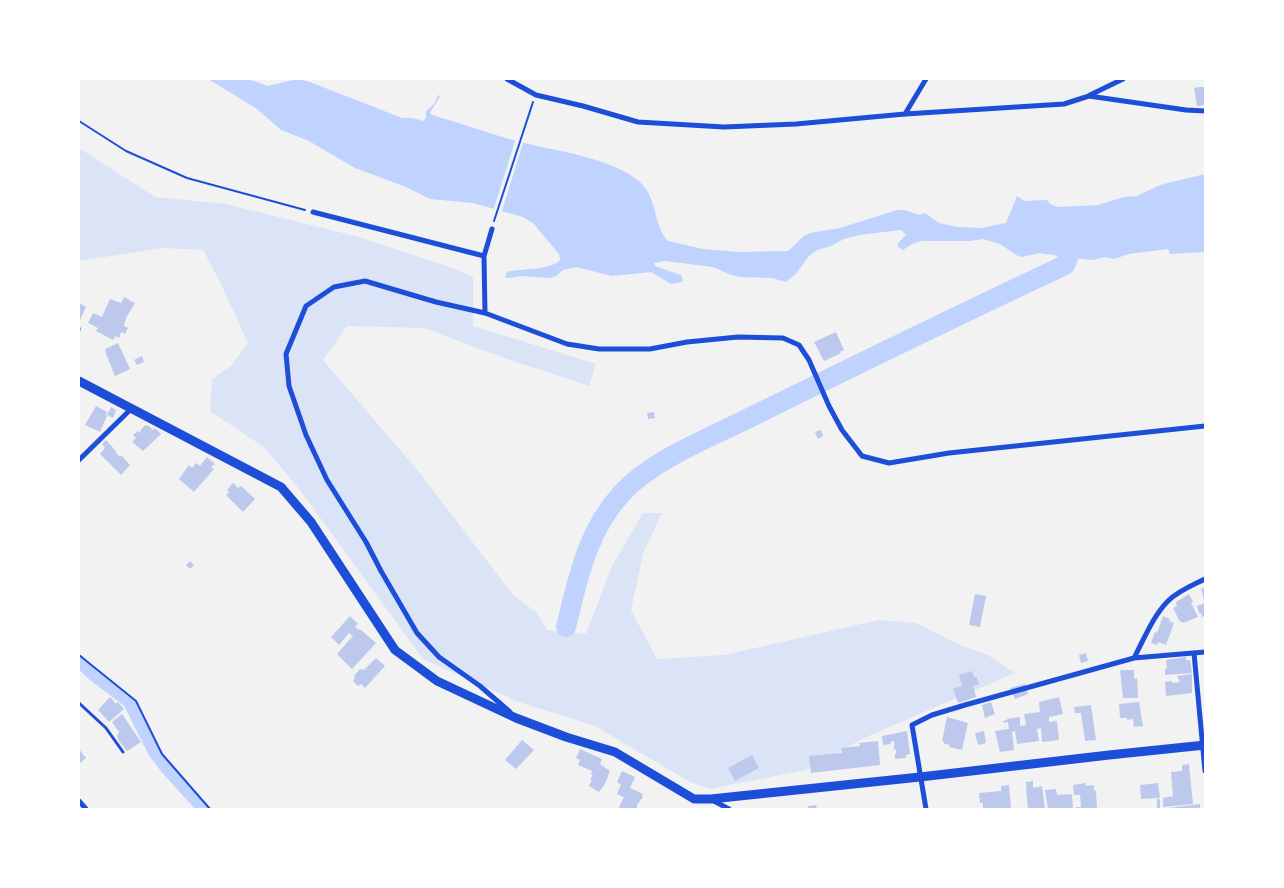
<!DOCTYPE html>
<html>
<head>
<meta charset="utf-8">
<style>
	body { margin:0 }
	#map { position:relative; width:1284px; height:888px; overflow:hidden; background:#f2f2f2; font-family:"Titillium Web",sans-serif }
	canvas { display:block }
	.frame { position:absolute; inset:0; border:80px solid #fff; pointer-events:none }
</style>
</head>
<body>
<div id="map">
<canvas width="1284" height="888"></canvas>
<div class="frame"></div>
</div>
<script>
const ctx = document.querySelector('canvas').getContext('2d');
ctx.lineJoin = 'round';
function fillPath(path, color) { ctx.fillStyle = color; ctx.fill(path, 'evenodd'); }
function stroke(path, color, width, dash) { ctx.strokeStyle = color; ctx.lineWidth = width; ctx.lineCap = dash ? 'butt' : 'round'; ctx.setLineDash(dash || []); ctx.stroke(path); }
const green = new Path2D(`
	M79 148 155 197 226 204 359 237 453 268 473 277V326L596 364 589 386 504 358 424 328 347 326 323 360 419 472 513 595 536 612 547 630 586 634 611 568 643 513H662L643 554 631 610 657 659 724 655 879 620 916 623 960 645 988 655 1015 673 864 738 806 770 709 789 690 782 595 726 519 702 423 659 300 490 265 448 210 411 212 379 231 366 248 343 220 282 203 250 162 248 79 261Z`);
const water = new Path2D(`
	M208 79H248L268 86 298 79 310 82 402 118H413L423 121 426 118V111L434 104 438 95 440 96 430 113 432 115C460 123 488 133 516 141 553 151 613 157 641 183 658 200 653 225 668 241L703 249 739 252 788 251 804 236 810 233 840 228 897 210H904L920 215 925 213 939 223 957 227 982 228 1006 223 1017 196 1024 201 1047 200 1050 204 1058 207 1098 205 1124 197 1137 196 1160 185 1205 174V252L1172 254H1170L1168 249 1129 254 1114 259 1105 257 1093 260 1074 258 1039 253 1022 257 1016 255 1000 244 983 239 970 241H921L912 244 903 250 898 247V243L906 235 901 230 859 235 844 239 831 246 817 250 808 257 796 274 786 282 772 278 739 277 731 275 713 267 665 261 654 263 655 266 681 275 683 280 682 282 671 284 651 272 612 276 576 267 563 270 556 276 550 278 524 276 509 278 505 277 507 272C522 268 550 271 560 260L559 254 533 223 523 217 473 203 430 199 406 187 355 168 309 141 281 130 257 109Z`);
const pier = new Path2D(`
	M516 138 524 140 501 214 493 211Z`);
const canal = new Path2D(`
	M79 661 92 674 129 702 154 752 167 769 203 809`);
const river = new Path2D(`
	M566 627C578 578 587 531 622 493 653 459 714 436 755 415 858 364 961 314 1065 265L1078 233`);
const building = new Path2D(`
	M1200 87H1205V105L1197 106 1194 88Z
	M124 297 135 303 126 318 124 326 128 328 125 334 121 332 119 338 115 336 113 340 96 331 98 328 88 323 93 313 102 317 110 299 121 303Z
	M79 303 86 307 79 322Z
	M836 332 844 350 840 352 841 353 839 354 824 361 814 342Z
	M118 343 130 369 115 376 105 351H106L105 349Z
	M142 356 144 362 137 365 134 360Z
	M96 406 107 412 106 415 107 416 100 432 85 425Z
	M111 407 116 410 113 418 107 415Z
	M654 412 655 418 648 419 647 413Z
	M145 425 147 426 148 425 153 430 155 428 161 434 143 451 132 442 136 438 133 435 138 431 140 433 141 432 140 431Z
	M821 430 823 436 818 439 815 432Z
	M106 440 114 449 117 454 120 457 121 455 130 465 121 475 100 454 105 448 102 444Z
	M207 457 215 464 211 467 214 469 194 492 179 479 189 465 192 468 196 463 200 466Z
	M233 483 238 488 241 486 255 499 243 512 226 495 229 492 227 490Z
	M190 561 194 565 190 569 186 565Z
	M1205 588V603L1201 589Z
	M975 594 986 596 980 627 969 625Z
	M1189 594 1193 602 1191 603 1198 617 1183 623 1181 621 1180 622 1173 608 1177 606 1176 602Z
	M1205 603V616L1202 617 1201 613H1199L1197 606Z
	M350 616 358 624 355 627 359 630 360 629 376 643 352 669 337 654 353 636 349 633 339 645 331 637Z
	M1163 616 1170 619 1169 621 1174 623 1166 645 1158 642 1157 645 1151 643 1155 632 1157 633Z
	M1086 653 1088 661 1081 663 1079 655Z
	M1186 657V660H1190L1192 673 1165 675V669L1167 668 1166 660Z
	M376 658 385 666 365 688 361 684 358 686 353 681 355 678 354 676 360 669 364 670Z
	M1120 670H1134V679L1137 678 1138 698H1123Z
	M972 671 974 677H977L979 685H973L976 697 958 703 953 689 962 686 959 675Z
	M1192 674V693L1166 696 1165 682 1172 681V683L1180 682 1177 676Z
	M1025 684 1028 694 1015 699 1010 688Z
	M110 697 116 704 118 702 124 709 109 722 98 710Z
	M1059 697 1063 714 1049 717V722L1057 721 1059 740 1042 742 1041 728 1037 729 1039 741 1017 744 1015 731 1012 732 1014 750 1000 752 995 731 1009 729 1008 722 1004 723 1003 721 1007 720V719L1020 717V726L1026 725 1024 714 1040 712 1039 702Z
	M991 702 995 714 985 718 982 705Z
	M1139 702 1143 726 1134 727 1133 719 1127 720V718H1120L1119 704Z
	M1091 705 1096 740 1085 741 1081 713H1075L1074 707Z
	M122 714 141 742 127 751 119 741 117 736 119 732 112 722Z
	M947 717 968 723 962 750 949 747 950 745 944 744V742L942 741Z
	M907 731 910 754 906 755V758L895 759V754H896V749L894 750V741L890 742 891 744 883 745 882 736Z
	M984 731 986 743 978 745 975 733Z
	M522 740 534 750 516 769 505 760Z
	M878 741 880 765 811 773 809 756 842 753 841 748 860 746 859 743Z
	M79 749 86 758 79 764Z
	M580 749 602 759 600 764 610 771 605 784 599 792 589 786 592 780 590 779 593 775 591 774 592 771 578 765 580 760 576 758Z
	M752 755 759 768 735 781 728 768Z
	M1189 764 1193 804 1163 807V798L1173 796 1171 772 1182 771V765Z
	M622 771 635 777 630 788 643 794 642 796 643 797 637 805V809H618L624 797 617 794 621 785 617 782Z
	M1033 781V788L1042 786 1045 809H1028L1026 788H1028L1026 787V782Z
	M1086 783V786L1094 785V791L1096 790 1097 808 1076 809V807H1081L1080 795H1074L1073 785Z
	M1158 783 1160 798 1141 799 1140 785Z
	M1009 785 1011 809H983V803H980L979 793 1001 791V786Z
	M1056 789 1057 795 1072 794 1073 809H1048L1045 790Z
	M1157 799H1160V809H1157Z
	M1200 804V809H1168V808Z
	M816 805 817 809H808V806Z`);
const path = new Path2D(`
	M79 121 126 151 187 178 305 210
	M494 221 533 102
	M79 655 136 701 162 754 210 809`);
const service = new Path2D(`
	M79 328V330
	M79 703 106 728 123 752`);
const minor = new Path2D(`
	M507 79 536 95 583 106 638 122 724 127 796 124 905 114 1064 104 1089 96 1186 110 1205 111
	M1090 95 1123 79
	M905 114 926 79
	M313 212 484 256
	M485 313 484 256 492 229
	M79 460 132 408
	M1194 653 1205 771
	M1134 658C1144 639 1153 616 1168 601 1178 591 1193 585 1205 579
	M510 712 480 686 439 657 417 633 381 571 366 542 327 480 306 435 289 386 286 354 306 306 334 287 365 281 436 302 485 313 567 344 599 349H650L687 342 738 337 783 338 799 345 809 360 829 406 842 430 862 456 889 463 949 453 1205 426
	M712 800 729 809
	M79 801 86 809
	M926 809 912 725 932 715 965 705 1134 658 1205 652`);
const tertiary = new Path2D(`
	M79 381 281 487 311 522 395 650 437 681 516 718 566 737 615 752 694 799H711L920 777 1109 755 1205 745`);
fillPath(green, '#dbe4f7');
fillPath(water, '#bfd3fe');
fillPath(pier, '#f2f2f2');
stroke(canal, '#bfd3fe', 12);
stroke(river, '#bfd3fe', 20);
fillPath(building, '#bdc9ec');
stroke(path, '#1d4ed8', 2);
stroke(service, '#1d4ed8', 3);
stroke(minor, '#1d4ed8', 5);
stroke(tertiary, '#1d4ed8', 9);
</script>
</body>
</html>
